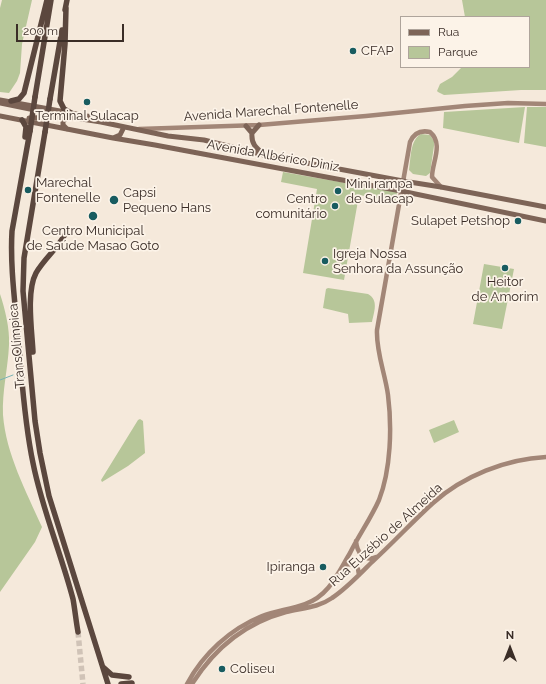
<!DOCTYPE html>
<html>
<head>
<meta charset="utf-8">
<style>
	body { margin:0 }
	#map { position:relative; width:546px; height:684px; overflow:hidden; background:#f5e9db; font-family:Raleway,sans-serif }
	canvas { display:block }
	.legend { position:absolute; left:400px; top:16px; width:130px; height:52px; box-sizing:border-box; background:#fcf3e8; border:1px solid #aea49b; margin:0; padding:5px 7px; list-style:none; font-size:12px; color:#3a2d27 }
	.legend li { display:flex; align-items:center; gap:8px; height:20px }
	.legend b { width:20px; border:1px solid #aea49b }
	.north { position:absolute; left:490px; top:628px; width:40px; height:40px; -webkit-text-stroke:3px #fcf3e8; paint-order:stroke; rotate:0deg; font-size:11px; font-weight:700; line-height:16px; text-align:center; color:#3a2d27 }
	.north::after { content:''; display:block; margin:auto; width:14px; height:18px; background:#3a2d27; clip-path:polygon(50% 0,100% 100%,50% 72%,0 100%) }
	.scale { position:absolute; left:16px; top:24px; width:108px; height:18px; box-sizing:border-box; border:2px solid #3a2d27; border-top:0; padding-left:5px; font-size:12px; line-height:14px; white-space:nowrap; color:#3a2d27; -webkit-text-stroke:3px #fcf3e8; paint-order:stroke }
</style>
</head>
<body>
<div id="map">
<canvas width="546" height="684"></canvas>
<ul class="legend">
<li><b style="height:5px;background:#7d6457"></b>Rua</li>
<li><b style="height:11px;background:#b7c699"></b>Parque</li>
</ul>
<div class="north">N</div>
<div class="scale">200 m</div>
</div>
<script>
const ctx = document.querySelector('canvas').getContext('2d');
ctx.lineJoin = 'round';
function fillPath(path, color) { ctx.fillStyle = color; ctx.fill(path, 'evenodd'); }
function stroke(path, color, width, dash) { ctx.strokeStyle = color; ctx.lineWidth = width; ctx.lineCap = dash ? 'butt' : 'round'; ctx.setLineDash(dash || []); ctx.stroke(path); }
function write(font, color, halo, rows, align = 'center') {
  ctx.font = font + ' Raleway,sans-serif'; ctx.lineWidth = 3.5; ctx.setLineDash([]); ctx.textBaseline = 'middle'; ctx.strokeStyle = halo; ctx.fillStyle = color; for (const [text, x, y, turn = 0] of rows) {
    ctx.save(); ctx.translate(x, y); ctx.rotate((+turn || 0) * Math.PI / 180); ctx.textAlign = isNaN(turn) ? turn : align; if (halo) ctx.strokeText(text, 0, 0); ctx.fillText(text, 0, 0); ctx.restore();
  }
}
const green = new Path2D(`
	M2 0H32L22 44 20 73 17 81 9 93 0 92V8Z
	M462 0H546V90H521L444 95 438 92 437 91 440 84 452 77 462 67H529V17H465Z
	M525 107 519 143 443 128 444 112Z
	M527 107H546V147L524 143Z
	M421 134 430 135 434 141V146L430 173 426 176 413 174 409 170C411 158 410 140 421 134Z
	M283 172 397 192 396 201 359 195 344 280 303 273 317 189 281 182Z
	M484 264 514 269 502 329 473 324Z
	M328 288 368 294C379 300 374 312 372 322L349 323 348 314 323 308 326 289Z
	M0 294C5 309 10 329 9 345 8 368 2 391 3 415 6 454 26 491 42 527L35 542 0 592Z
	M140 419 143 421 145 453 128 466 102 482 101 480 138 420Z
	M454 420 459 432 434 443 429 430Z`);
const stream = new Path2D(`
	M0 380 13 375`);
const motorwayTunnel = new Path2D(`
	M78 632 83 684`);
const secondary = new Path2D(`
	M139 129 259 125 366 116 465 106 508 103 546 104
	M356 541C357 553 364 562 376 557
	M342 567 348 564 354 565 358 569 359 575
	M187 684C203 654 230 629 262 616 276 611 291 609 305 604 329 596 338 573 350 553 359 535 371 518 379 500 391 469 392 427 388 395 385 373 376 352 377 330L410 142C414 133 421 130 430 132 444 144 432 162 432 177L441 187
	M192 684C214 649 245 623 286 612 301 608 318 608 332 598 346 589 360 574 372 562 393 543 412 522 433 503 463 476 506 459 546 457`);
const primary = new Path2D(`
	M0 100 87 116 94 117 100 121
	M0 103 69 117 101 122 168 136 204 140 264 155 403 181 441 187 546 207
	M0 116 113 138 155 145 401 191 546 221
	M29 118 59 117
	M259 125 252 133C251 144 256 148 264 154
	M246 126 252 133
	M67 129 63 125V121L69 117
	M113 138 120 135 124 127`);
const motorway = new Path2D(`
	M66 8 65 44 60 101 64 109 71 113
	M65 10 67 0
	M35 97 51 0
	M50 99 62 30
	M11 101 19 99 24 93 47 0
	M22 120 26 127 25 137
	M30 131 12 231C10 266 15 302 18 337 22 378 24 421 33 463 42 509 61 553 73 599 75 610 76 621 78 632
	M45 132 24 258 23 291 35 421 40 453 49 496 108 684
	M33 352C32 331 26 292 36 273 44 259 57 249 64 236
	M103 667 112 675 129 677
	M121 684 132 683`);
const motorwayBridge = new Path2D(`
	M30 131 35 97
	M45 132 50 99`);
const markers = [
	[353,51,4,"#185c60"],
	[87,102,4,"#185c60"],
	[28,190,4,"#185c60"],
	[338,191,4,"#185c60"],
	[114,200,5,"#185c60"],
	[335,206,4,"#185c60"],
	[93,216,5,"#185c60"],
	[518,221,4,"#185c60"],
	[325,261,4,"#185c60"],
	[505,268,4,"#185c60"],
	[323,567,4,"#185c60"],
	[222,669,4,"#185c60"]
];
const poiNames = [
	["CFAP",361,51],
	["Terminal Sulacap",87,116,"center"],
	["Marechal",36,183],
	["Fontenelle",36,198],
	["Mini rampa",346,184],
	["de Sulacap",346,199],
	["Capsi",123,193],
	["Pequeno Hans",123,208],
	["Centro",327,199,"right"],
	["comunitário",327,214,"right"],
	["Sulapet Petshop",510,221,"right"],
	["Centro Municipal",93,231,"center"],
	["de Saúde Masao Goto",93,246,"center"],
	["Igreja Nossa",333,254],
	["Senhora da Assunção",333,269],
	["Heitor",505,282,"center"],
	["de Amorim",505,297,"center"],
	["Ipiranga",315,567,"right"],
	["Coliseu",230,669]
];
const streetNames = [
	["Avenida Marechal Fontenelle",271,111,-4],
	["Avenida Albérico Diniz",273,156,10],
	["TransOlímpica",17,346,-95],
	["Rua Euzébio de Almeida",386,535,-42]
];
fillPath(green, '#b7c699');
stroke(stream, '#77b3b5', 1);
stroke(motorwayTunnel, '#d0c3b7', 5.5, [5.5, 3]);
stroke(secondary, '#a28677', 4.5);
stroke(primary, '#7d6457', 5);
stroke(motorway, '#5b473e', 5.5);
stroke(motorwayBridge, '#5b473e', 5.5);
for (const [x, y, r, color] of markers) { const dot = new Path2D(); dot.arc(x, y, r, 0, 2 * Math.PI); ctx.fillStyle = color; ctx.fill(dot); stroke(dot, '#fcf3e8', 1.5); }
write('13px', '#3a2d27', '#fcf3e8', poiNames, 'left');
write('13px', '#3a2d27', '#fcf3e8', streetNames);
</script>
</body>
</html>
